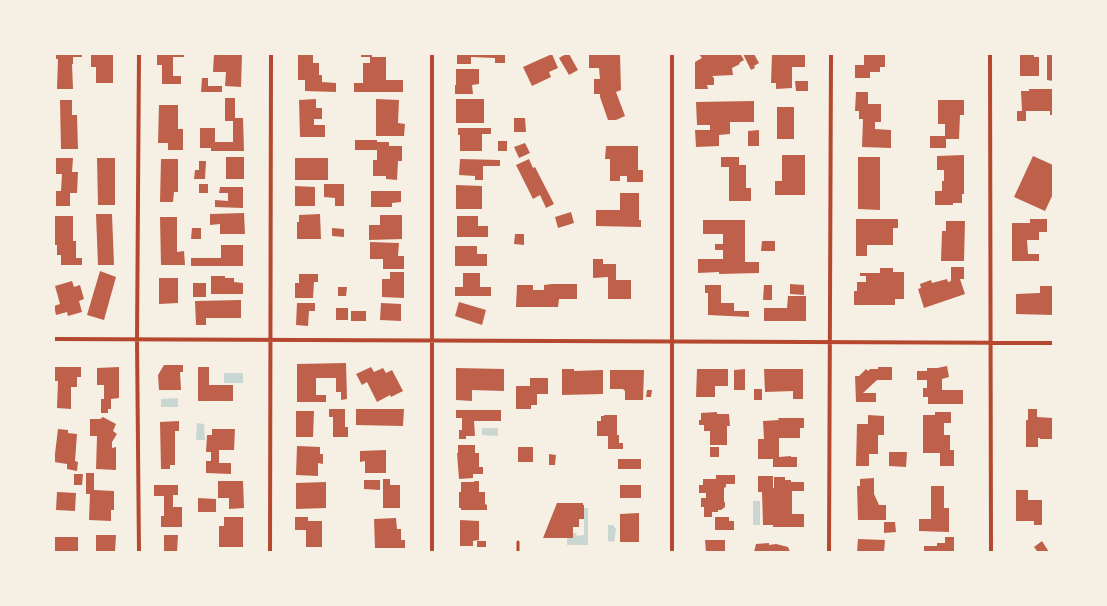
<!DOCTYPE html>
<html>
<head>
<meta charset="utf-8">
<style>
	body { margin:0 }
	#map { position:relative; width:1107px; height:606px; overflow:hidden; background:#f6efe4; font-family:Overpass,sans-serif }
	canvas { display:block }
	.frame { position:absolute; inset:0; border:55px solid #f6efe4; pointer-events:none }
</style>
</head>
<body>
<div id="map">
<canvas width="1107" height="606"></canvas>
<div class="frame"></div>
</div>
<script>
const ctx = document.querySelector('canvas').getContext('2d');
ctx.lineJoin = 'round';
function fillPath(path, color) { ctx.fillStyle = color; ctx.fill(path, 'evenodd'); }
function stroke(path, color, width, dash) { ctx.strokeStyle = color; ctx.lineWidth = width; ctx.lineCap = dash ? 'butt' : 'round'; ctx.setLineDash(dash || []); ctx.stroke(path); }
const water = new Path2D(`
	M224 373H243V383H224Z
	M178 398V407H161V399Z
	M197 423 204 424 205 440H196Z
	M482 428H498V436L482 435Z
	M753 501H760V525H753Z
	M584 508H588V545H567V538L573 533H576L577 536 584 535Z
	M608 525H613L616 529 614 542 608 541Z`);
const building = new Path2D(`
	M56 54H82V57H73V64H72L73 89H57L58 59H56Z
	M91 54H113V83H96V67H91Z
	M157 54H184V57H173V76H181V84H162V65H157Z
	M214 54H242L241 87 225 86 226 72H213Z
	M298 54H313V63H319V75H322V82L336 83V92L305 91V80H298Z
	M361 54H372V57H361Z
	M457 54H505V63H495V58L471 57V64H457Z
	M552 54 558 68 549 72 551 77 532 86 523 67Z
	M566 54H569L578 70 569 75 559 58Z
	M699 54H754L759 63 754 66 755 68 751 70 743 54 741 55 744 60 739 63 740 64 732 68 733 75 712 76 714 78V85H707L708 89H695V62L702 58Z
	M772 54H805V67H792V88L776 89V83H771Z
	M864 54H885V67H880V72H870V78H855V65H864Z
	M1020 54H1034V57H1039V76H1020Z
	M1047 54H1053V81L1047 80Z
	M589 55H620L621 90 616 92 625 116 616 120H608L600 97V94H594V79H600L599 68H589Z
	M370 57H386V80H403V92H354V83H363V63H370Z
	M456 69H479V84L472 85 473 94H455V85H456Z
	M202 78H208V86H222V92H201Z
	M795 81H808V91H796Z
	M1029 89H1053V115H1050V111H1026V121H1017V111H1022L1021 91H1029Z
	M856 92H868V104H881V122H875V129L891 130V148L862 147 863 119H859V111H855Z
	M225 98H235V118H243L244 151H211V148H200V128H215V142H233V121H225Z
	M316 99V108H322V119H314V125H325V137H300L299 100Z
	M376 99 399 100 398 123 405 124 404 136H376Z
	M456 99H484V123H456Z
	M60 100H72V115H77L78 149H61Z
	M938 100H964V115H960L959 139H946V148H930V136H945V124H938Z
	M754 101V122H730V134L719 135V146L696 147 695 130H710V125H697L696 102Z
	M159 105H178V129H183V150H168V143H158Z
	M777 107H794V139H777Z
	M514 118H525L526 132H514Z
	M458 128H491V134H482V151H460V135H458Z
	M759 130V146H748V131Z
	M355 140H377V142H389V146H402V161H398L397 180 386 179V176H373V160H377V150H355Z
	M498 141H507V151H498Z
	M525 143 530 153 519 158 514 147Z
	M606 146H638V170H643V182H627V176H620V181H610V159H605Z
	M782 155H805V195H775V181H782Z
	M964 155V194H962V203H953V205H935V191H942V181H944V170H937V156Z
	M1033 156 1053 165V194L1045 211 1014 197Z
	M226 157H244V179H226Z
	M721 157H739V165H746V188H751V201H729V167H721Z
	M858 157H880V210L858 209Z
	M56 158H73L72 172H78L77 193H70V206H56V191H61L62 174H56Z
	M97 158H115V205H98Z
	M295 158H328V180H295Z
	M161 159H178V192H174L173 202H160Z
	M460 159 500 160V166H483V180H475V176L459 175Z
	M529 159 533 168 535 167 554 204 546 208 540 195 533 199 516 165Z
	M199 161H206L205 179H194L195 170H199Z
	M199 184H208V193H199Z
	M324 184H344V206H335V198L324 197Z
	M456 185 482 186V209H456Z
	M295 186 315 187V206H295Z
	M220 187H243V208L215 207V200L228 201V193H219Z
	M371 191H401V202L392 203V207H371Z
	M620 193H639V220H641V227L596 226V210H620Z
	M571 212 574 223 558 228 555 217Z
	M244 213 245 234H220V224L210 225V214Z
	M96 214H112L114 265H98Z
	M320 214 321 239H297V222H299V215Z
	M380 215H402V239L369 240V225H380Z
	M54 216H73V241H76V258H82V265H61V255H57V245H54Z
	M457 216H478V226H488V237H457Z
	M160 217H177V252L184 251 185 265H161Z
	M856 219H898V228H893V245H867V256H856Z
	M1030 219H1047V232H1039V240H1027L1028 254H1039V261H1012V223H1030Z
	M703 220H745V262H759V273L719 274V272L698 273V259H723V250H715V244H723V234H703Z
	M946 221H965L964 261H941L942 231H946Z
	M192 228H201V239H191Z
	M332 228 344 229V237L332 236Z
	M515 234H524V245L514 244Z
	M762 241H775V251H761Z
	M370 242 399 243 398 256H404V269H383V259H370Z
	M221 245H243V266H191V258H221Z
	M455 246H477V254H487V266H455Z
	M593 259H603V264H616V280H631V299H608V277L593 278Z
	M951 267H964V279H960L965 294 924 308 918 289 921 288 920 284 931 280 932 283 947 279 948 282 951 281Z
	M880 268H893V272H904V299H895V305H854V291H857V282H866V276H860V273H880Z
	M100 271 116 277 104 320 87 315Z
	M390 272H404V298L382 297V279H390Z
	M463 273H480V287H491V296H455V287H463Z
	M299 274H318V282H314L313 298H295V283H299Z
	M211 276H225V278H234V282L243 283V294H211Z
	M159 278H178V303L159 304Z
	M72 281 74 287 80 285 84 299 79 301 82 312 68 316 67 312 56 315 54 306 60 304 55 286Z
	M193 283H206V297H193Z
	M552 284H577V299H559L558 307H516L517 285H533V290H544V285Z
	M790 284 804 285V295L790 294Z
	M705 285H721V303H734V311H749V317L708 315V293H705Z
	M764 285H772V300H763Z
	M1040 286H1053V315L1016 314V294L1040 293Z
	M338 287H347L346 296H338Z
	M788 296H806V321H764V308H787Z
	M241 300V318H206V325H196L195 301Z
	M459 302 486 310 482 325 455 316Z
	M297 303H315V311H309L308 326 296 325Z
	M381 303 401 304V321L380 320Z
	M336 308H348V320H336Z
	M351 311H366V321H351Z
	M346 363 347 399 341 400V392H336V378H316V395H326V402H297V364Z
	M164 365H183V372H180L181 390H159L158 375Z
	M947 366 949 377 942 379V390H963V404H928V397H923V388H927V380H917V371H927V368H937Z
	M55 367H81V377H77V387H71V409L57 408 58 381H55Z
	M119 367V398L111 399V409H108V413H101V399H104V385H97V368Z
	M198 367H209V385H233V401H198Z
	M371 367 374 372 383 368 386 373 392 370 403 391 391 397 390 395 377 402 367 382 362 385 356 374Z
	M878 367H892V380H877L863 393H876V402H856L855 376H859L866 369 868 371 870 369H878Z
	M456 368 504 369V391L472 390V401L456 400Z
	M562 369H574V371L603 370V394L562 395Z
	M697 369H728V386H715V397H696Z
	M745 369V390H734V370Z
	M764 369H803V399H793V391L765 392Z
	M610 370H644L643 400H625V391L623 389H610Z
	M530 378H548V394H537V405H531V409H516V386H530Z
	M754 389H762V400H754Z
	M647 390H652L651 397H646Z
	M329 409H345V427H348V437H333V417H329Z
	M356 409H404L403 426 356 425Z
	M1028 409H1037V417L1053 418V439H1040V438H1038V447H1026V420H1028Z
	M456 410H501V421H474L475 436H466V439H459V430H462V418H456Z
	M296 411H314L313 437H296Z
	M717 412V414H729L730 426H727V445H710V431H704V425H699V420H701V413Z
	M935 412H951V423H944V435H950V450H954V466H940V453H923V415H935Z
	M604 415H617V435H619V443H623V449H608V436H597V421H601V416H604Z
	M868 415 884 416V435H878V454H869V466H856L857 424H868Z
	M103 417 116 424 113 431 117 434 112 442V448L116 447V470L96 469 97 436H90V419H100Z
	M778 418H804V428H800V438H779V457L791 456V457H797V467H773V459H758V439H764L763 421 779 420Z
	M179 421V431H175V465H170V469H161L160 422Z
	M58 429 68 430V433L77 434 75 461 78 462 77 471 67 469V464L54 462Z
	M212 429H235L234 450H219V463H231V474L206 473V461H211V452H206L207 435H212Z
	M458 445H475V453H479V467H483V474H473V478L459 479 457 453H458Z
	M297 446 320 447V454H323V464L318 463V476L296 475Z
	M518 447H533V462H518Z
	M710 447H719V457H710Z
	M386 450V473H365V461L360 462V451Z
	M889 452H907L906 467 889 466Z
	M549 454 556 455 555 465H549Z
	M618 459H641V469H618Z
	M86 473H94V490L114 491V510H111V521L89 520 90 494H86Z
	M74 474H83L82 485H74Z
	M716 475H735V484H726V487L724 488V501L725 503V507L721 510H718V512H712V517H704V507H701V498H706V493H699V485H703V479H716Z
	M758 476H773V488H774V477H785V480H791V482H804V491H792V514H804V527H773V525H763L762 492H758Z
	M874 478V494L879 505H886V520H858L857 486H860V479Z
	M383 479H390V485H400V508H383Z
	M364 480H380V490L364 489Z
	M218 481H243L244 508 229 509V498H218Z
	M474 481H479V492H485V504L487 505V510H461V508H459V492H461V482H474Z
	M326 482V508L296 509V483Z
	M154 485H178V495H173V507H182V527H161V516H164V496H154Z
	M620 485H641V498H620Z
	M931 486H944V508H949V532L919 531V519H931Z
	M1016 490H1028V500H1042V525H1034V521H1016Z
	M57 492 76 493 75 511 56 510Z
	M198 498 216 499V512H198Z
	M557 503H583V505H584V519H579V527H573V538H543Z
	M639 513V542H620V514Z
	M224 517H243V547H219V526H224Z
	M295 517H308V521H322V547H306V530H295Z
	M715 517H729V521H734V530H715Z
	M396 518 397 529H401V540H405V548H375L374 519Z
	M460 520 479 521V540L473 541V546H460Z
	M884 522H895L896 532 884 533Z
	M96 535H116L115 552H96Z
	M164 535H178L177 552H164Z
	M55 537H78V552H55Z
	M945 537H954V552H924V546H937V543H945Z
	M858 539 885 540 884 552H857Z
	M705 540H725V552H706Z
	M477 541H486V547H477Z
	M1042 541 1049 552H1035L1037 551 1034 547Z
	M769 543V545L776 544 788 547 790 552H754L756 544Z`);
const service = new Path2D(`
	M518 542V552`);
const minor = new Path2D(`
	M672 54V552
	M990 54 991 552
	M54 339 1053 343
	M139 552 137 340 139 54
	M270 552 271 54
	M432 552V54
	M829 552 831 54`);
fillPath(water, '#c9d6d2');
fillPath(building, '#bf614a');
stroke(service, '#b5482f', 3);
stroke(minor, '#b5482f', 4);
</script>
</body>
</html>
